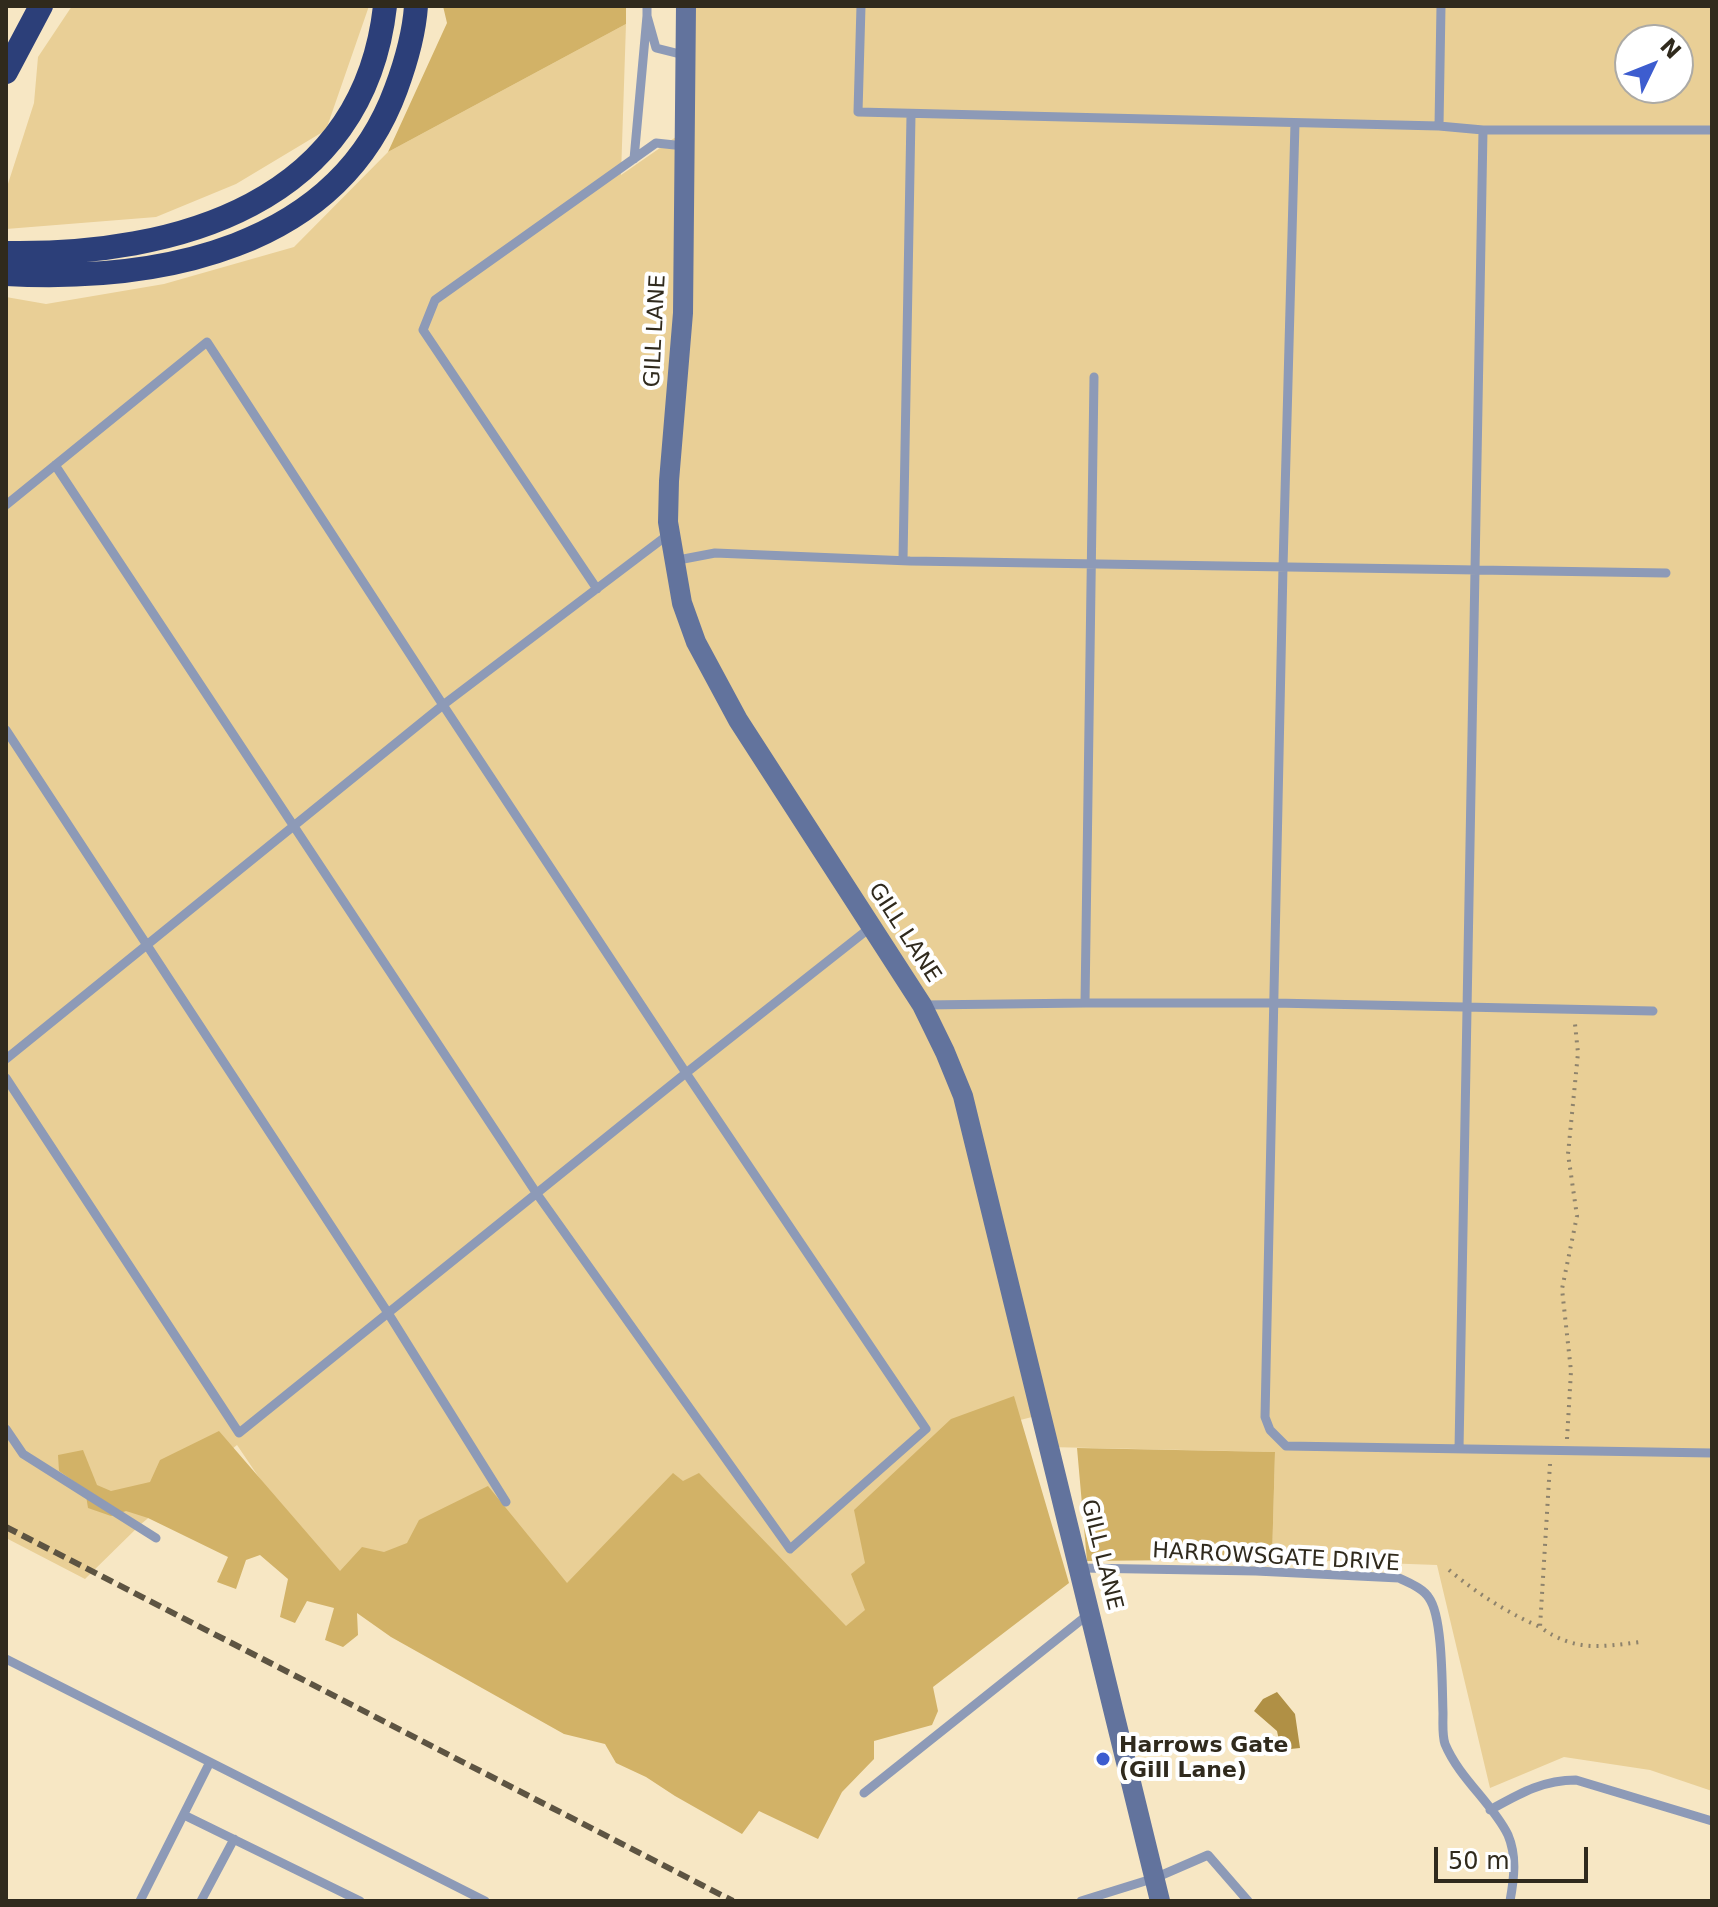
<!DOCTYPE html>
<html>
<head>
<meta charset="utf-8">
<style>
	body { margin:0 }
	#map { position:relative; width:1718px; height:1907px; overflow:hidden; background:#f7e7c4; font-family:"DejaVu Sans",sans-serif }
	canvas { display:block }
	.frame { position:absolute; inset:0; border:8px solid #302a1d; pointer-events:none }
	.north { position:absolute; left:1614px; top:24px; width:80px; height:80px; box-sizing:border-box; background:#fff; border:2px solid #acaaa5; border-radius:50%; rotate:47deg; font-size:22px; font-weight:700; line-height:32px; text-align:center; color:#302a1d }
	.north::after { content:''; display:block; margin:auto; width:28px; height:36px; background:#3d5dcf; clip-path:polygon(50% 0,100% 100%,50% 72%,0 100%) }
	.scale { position:absolute; left:1434px; top:1847px; width:154px; height:36px; box-sizing:border-box; border:4px solid #302a1d; border-top:0; padding-left:10px; font-size:24px; line-height:28px; white-space:nowrap; color:#302a1d; -webkit-text-stroke:6px #fff; paint-order:stroke }
</style>
</head>
<body>
<div id="map">
<canvas width="1718" height="1907"></canvas>
<div class="frame"></div>
<div class="north">N</div>
<div class="scale">50 m</div>
</div>
<script>
const ctx = document.querySelector('canvas').getContext('2d');
ctx.lineJoin = 'round';
function fillPath(path, color) { ctx.fillStyle = color; ctx.fill(path, 'evenodd'); }
function stroke(path, color, width, dash) { ctx.strokeStyle = color; ctx.lineWidth = width; ctx.lineCap = dash ? 'butt' : 'round'; ctx.setLineDash(dash || []); ctx.stroke(path); }
function write(font, color, halo, rows, align = 'center') {
  ctx.font = font + ' "DejaVu Sans",sans-serif'; ctx.lineWidth = 8; ctx.setLineDash([]); ctx.textBaseline = 'middle'; ctx.strokeStyle = halo; ctx.fillStyle = color; for (const [text, x, y, turn = 0] of rows) {
    ctx.save(); ctx.translate(x, y); ctx.rotate((+turn || 0) * Math.PI / 180); ctx.textAlign = isNaN(turn) ? turn : align; if (halo) ctx.strokeText(text, 0, 0); ctx.fillText(text, 0, 0); ctx.restore();
  }
}
const green = new Path2D(`
	M72 6H369L326 130 236 184 156 217 6 229V190L34 103 38 57Z
	M685 6H1712V1791L1650 1770 1564 1757 1490 1788 1437 1565 1272 1559 1275 1452 1048 1447 1036 1416 961 1435 896 1608 842 1646 571 1605 338 1594 237 1445 141 1524 85 1579 6 1538V297L46 304 164 284 294 247 388 152 626 24 621 175 683 132ZM1630 40H1678V88H1630Z`);
const forest = new Path2D(`
	M443 6H626V24L388 152 447 23Z
	M1014 1396 1069 1583 933 1687 938 1711 932 1725 874 1741V1759L842 1792 818 1839 759 1811 742 1834 675 1796 646 1777 616 1763 605 1744 564 1734 391 1637 357 1613 358 1635 343 1647 325 1640 334 1608 307 1601 295 1623 280 1617 288 1579 260 1555 246 1560 236 1589 217 1582 228 1557 148 1518 126 1511 111 1516 88 1508 85 1489 59 1471 58 1455 83 1450 97 1485 111 1491 150 1482 160 1460 219 1431 340 1571 362 1547 384 1552 407 1543 419 1520 488 1486 567 1583 673 1473 683 1481 699 1473 846 1626 865 1610 851 1574 865 1563 854 1510 951 1419Z
	M1077 1448 1275 1452 1272 1559 1087 1561Z`);
const water = new Path2D(`
	M1277 1692 1295 1714 1300 1748 1281 1750 1277 1731 1254 1711 1263 1699Z`);
const path = new Path2D(`
	M1567 1439 1571 1371 1562 1289 1577 1216 1568 1154 1578 1053 1575 1024
	M1550 1464 1540 1627C1575 1652 1600 1647 1640 1642
	M1449 1570C1478 1594 1506 1612 1540 1627`);
const lane = new Path2D(`
	M647 6V16L656 48 684 55
	M861 6 858 112 1439 126
	M1441 6 1439 126 1483 130 1459 1449
	M1295 123 1283 567 1265 1417 1270 1430 1286 1446 1712 1453
	M1483 130H1712
	M634 159 647 16
	M55 465 537 1194 790 1549 926 1429 686 1073 871 927
	M6 505 207 342 443 705 669 534
	M903 560 911 115
	M673 561 715 553 910 561 1666 573
	M597 589 423 330 435 300 656 143 684 146
	M6 730 388 1313 506 1502
	M1085 1003H1274L1653 1011
	M924 1005 1085 1003 1094 377
	M6 1059 443 705 686 1073 239 1433 6 1078
	M6 1429 23 1454 156 1538
	M1081 1568 1256 1571 1399 1578C1409 1583 1423 1588 1429 1598 1443 1617 1442 1688 1443 1713 1443 1723 1442 1735 1445 1744 1459 1778 1493 1804 1508 1835 1517 1856 1514 1879 1510 1901
	M6 1659 485 1901
	M864 1793 1090 1613
	M1490 1810C1519 1794 1542 1780 1576 1780L1712 1821
	M184 1815 360 1901
	M140 1901 210 1762
	M201 1901 234 1839
	M1081 1901 1155 1878 1208 1855 1248 1901`);
const secondary = new Path2D(`
	M686 6 683 313 669 481 668 522 682 603 696 642 738 720 922 1005 945 1052 963 1096 1160 1901`);
const highway = new Path2D(`
	M6 72 41 6
	M6 253C177 256 363 203 385 6
	M6 274C157 282 337 250 396 89 406 62 414 35 416 6`);
const rail = new Path2D(`
	M6 1527 733 1901`);
const markers = [
	[1103,1759,8,"#3d5dcf"]
];
const streetNames = [
	["GILL LANE",656,331,-87],
	["GILL LANE",904,933,57],
	["GILL LANE",1101,1555,76],
	["HARROWSGATE DRIVE",1276,1558,3]
];
const poiNames = [
	["Harrows Gate",1119,1746],
	["(Gill Lane)",1119,1771]
];
fillPath(green, '#e9cf96');
fillPath(forest, '#d2b267');
fillPath(water, '#b09045');
stroke(path, '#8e836c', 4, [2, 6]);
stroke(lane, '#8d9ab7', 9);
stroke(secondary, '#62739d', 20);
stroke(highway, '#2c3f79', 24);
stroke(rail, '#5d5442', 6, [12, 6]);
for (const [x, y, r, color] of markers) { const dot = new Path2D(); dot.arc(x, y, r, 0, 2 * Math.PI); ctx.fillStyle = color; ctx.fill(dot); stroke(dot, '#fff', 3); }
write('22px', '#302a1d', '#fff', streetNames);
write('bold 22px', '#302a1d', '#fff', poiNames, 'left');
</script>
</body>
</html>
